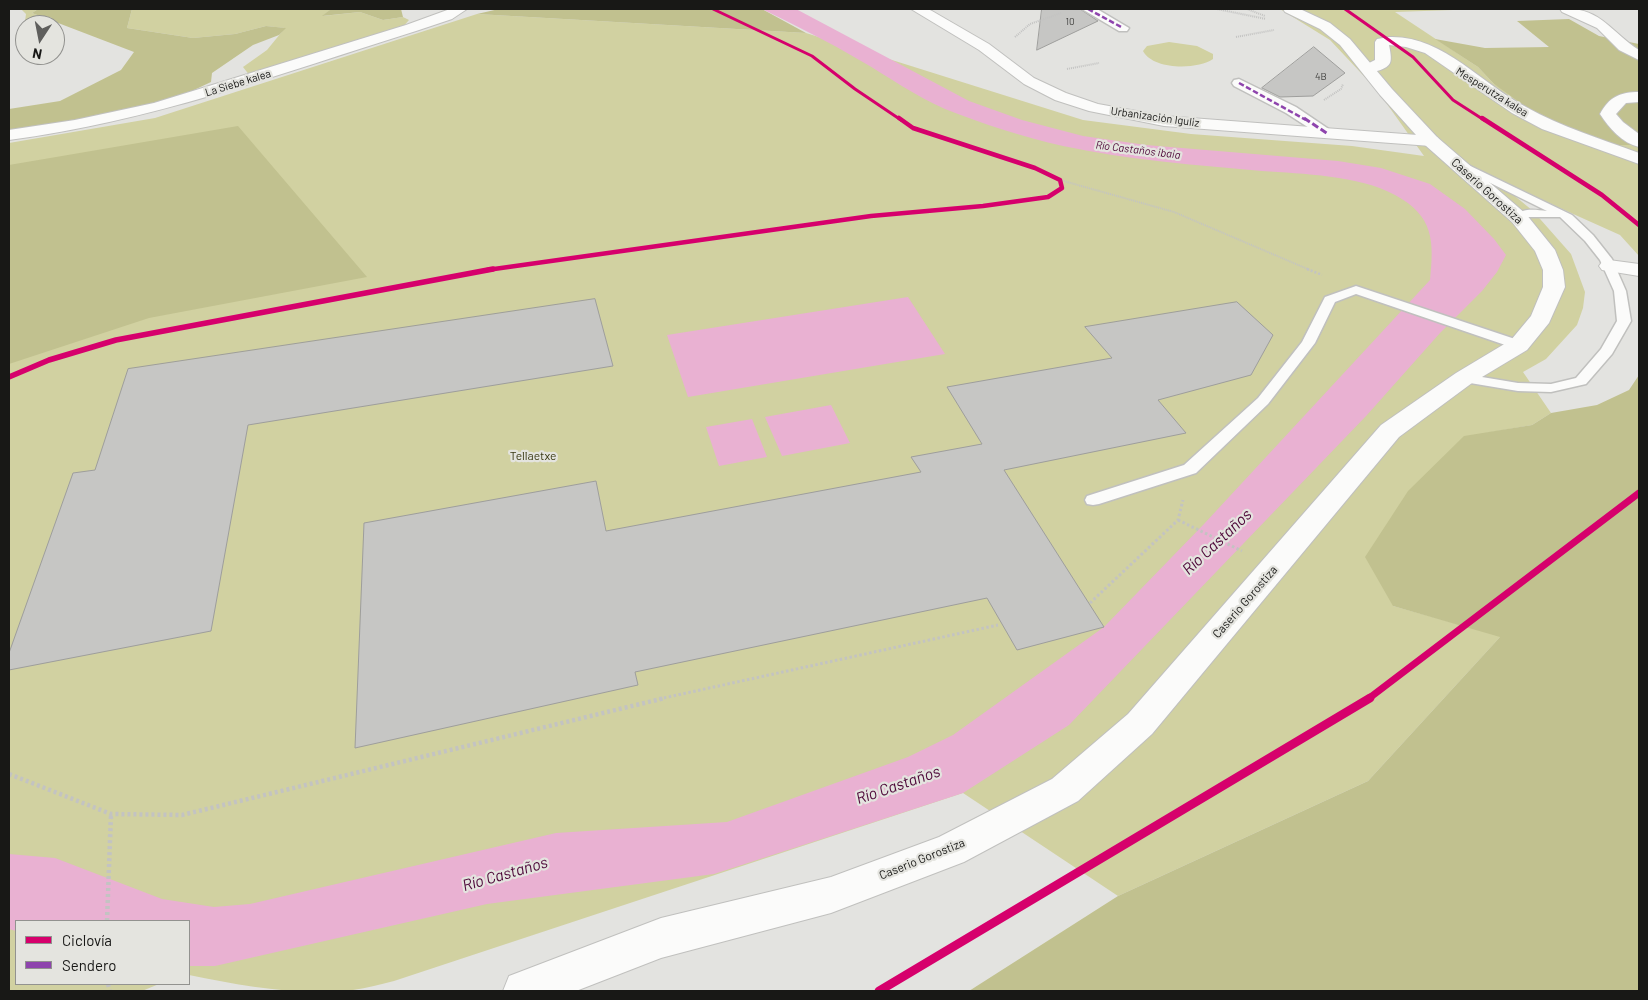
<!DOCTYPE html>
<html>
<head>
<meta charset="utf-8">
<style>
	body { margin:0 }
	#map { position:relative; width:1648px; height:1000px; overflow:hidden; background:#e3e3e0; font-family:Barlow,sans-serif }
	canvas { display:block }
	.frame { position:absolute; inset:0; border:10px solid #181816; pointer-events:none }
	.legend { position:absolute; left:15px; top:920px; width:175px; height:65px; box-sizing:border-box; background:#e4e4df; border:1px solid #92928f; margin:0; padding:6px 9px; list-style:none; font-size:15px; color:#181816 }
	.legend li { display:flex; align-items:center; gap:10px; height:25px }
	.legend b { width:25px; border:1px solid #92928f }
	.north { position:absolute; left:15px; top:15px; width:50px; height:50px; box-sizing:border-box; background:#e4e4df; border:1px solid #92928f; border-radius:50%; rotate:191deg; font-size:14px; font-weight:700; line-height:20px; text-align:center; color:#181816 }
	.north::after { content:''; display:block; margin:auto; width:18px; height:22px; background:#5f5f5d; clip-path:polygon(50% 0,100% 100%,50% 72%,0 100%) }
</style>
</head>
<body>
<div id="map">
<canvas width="1648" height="1000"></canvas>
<div class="frame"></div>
<ul class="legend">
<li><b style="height:6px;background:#d6006c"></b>Ciclovía</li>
<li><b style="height:6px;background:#8e44ad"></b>Sendero</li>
</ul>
<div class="north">N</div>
</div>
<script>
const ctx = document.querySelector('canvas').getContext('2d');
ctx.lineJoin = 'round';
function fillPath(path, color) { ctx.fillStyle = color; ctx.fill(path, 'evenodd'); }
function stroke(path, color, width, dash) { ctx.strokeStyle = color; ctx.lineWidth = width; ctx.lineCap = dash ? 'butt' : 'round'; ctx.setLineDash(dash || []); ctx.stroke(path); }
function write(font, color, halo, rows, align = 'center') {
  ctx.font = font + ' Barlow,sans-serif'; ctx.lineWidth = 4.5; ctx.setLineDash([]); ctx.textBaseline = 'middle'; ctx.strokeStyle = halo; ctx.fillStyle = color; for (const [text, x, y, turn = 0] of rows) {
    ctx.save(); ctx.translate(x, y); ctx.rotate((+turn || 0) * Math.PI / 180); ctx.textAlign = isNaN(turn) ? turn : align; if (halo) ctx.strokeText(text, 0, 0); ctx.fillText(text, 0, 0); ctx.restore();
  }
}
const green = new Path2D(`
	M21 9H38L32 13 56 22C46 27 36 24 25 21L26 14Z
	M132 9H331L323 16 360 12 383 20 403 17 409 20 402 28 250 76 243 67 267 50 285 28 266 26 235 34 193 38 127 28Z
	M1280 9H1482L1395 12 1478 67 1494 84 1614 145H1639V256L1620 235 1493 178 1533 211 1571 254 1585 292 1583 308 1577 325 1546 359 1523 372 1551 413 1532 425 1464 437 1393 606 1501 636 1368 781 1118 896 963 793 394 981C381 984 367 988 353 990 298 996 243 986 189 975V921H16V984H159L142 991H9V143L155 118 477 14 806 33 1083 120 1191 134 1352 146 1424 156 1377 90 1330 40Z
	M1169 42 1197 46 1213 54V59C1197 70 1153 70 1143 51L1147 46Z`);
const forest = new Path2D(`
	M38 9H132L127 28 193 38 235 34 266 26 286 28 279 35 253 45 212 73 211 82 158 107 75 125 9 135V109L60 101 121 70 134 52 32 13Z
	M331 9H401L403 17 383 20 360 12 322 16Z
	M499 9H762L806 33 477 14Z
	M1569 19 1599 36 1639 44V145H1614L1562 126 1529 109 1494 84 1478 67 1435 39 1485 48 1549 47 1517 21Z
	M238 126 367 277 149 318 9 364V165Z
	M1639 375V991H969L1118 896 1368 781 1500 637 1393 606 1365 557 1408 491 1464 436 1532 425 1551 413 1597 405 1629 390Z`);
const water = new Path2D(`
	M762 9H796L969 101 1022 120 1083 136 1146 145 1338 161 1381 168 1430 184 1465 209 1494 239 1506 255 1497 272 1482 291 1440 333 1367 415 1069 725 963 793 714 874 487 904 215 966H189V921H16V931L9 929V854L55 858 162 899 214 907 250 904 556 833 727 822 908 757 953 735 1104 627 1204 524 1430 280C1434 241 1434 216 1395 195 1358 175 1303 174 1262 171 1196 165 1128 160 1063 146 1023 137 983 124 945 109 915 96 889 77 861 61 829 42 795 25 762 9Z
	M908 297 945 354 688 397 667 335Z
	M831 405 850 443 782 456 765 417Z
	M752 419 767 457 719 466 706 427Z`);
const building = new Path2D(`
	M1042 9H1080L1098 21 1037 50Z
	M1314 47 1345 73 1313 96 1280 97 1262 88Z
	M595 299 613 366 248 425 211 631 9 670V653L73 473 95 470 128 369Z
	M1237 302 1273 335 1251 375 1158 400 1186 433 1004 470 1104 627 1017 650 987 598 635 672 638 685 355 748 364 523 596 481 606 531 921 472 911 457 982 444 947 387 1112 358 1085 327Z`);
const pathFar3 = new Path2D(`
	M1217 9 1266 19
	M1247 9 1265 16
	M1015 37 1030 24 1061 13
	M1236 37 1274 30
	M1067 69 1099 63
	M1324 100 1341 89 1343 84
	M1060 180 1174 212 1310 270`);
const pathFar2 = new Path2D(`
	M1307 269 1322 275`);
const pathFar1 = new Path2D(`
	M1178 520 1242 551
	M1090 603 1178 520 1183 500
	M659 699 998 625`);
const path = new Path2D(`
	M9 774 111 814 182 815 665 698
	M107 921 111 814
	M108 984 110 991`);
const service = new Path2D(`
	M1460 161 1572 215 1593 235 1612 259 1626 291 1631 321 1612 354 1586 384 1551 392 1518 391 1464 382 1459 381 1457 378 1459 375 1464 374 1518 383 1551 384 1576 378 1601 349 1617 321 1614 291 1600 260 1585 241 1560 217H1528L1523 220H1515L1513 218C1523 207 1534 210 1547 211L1456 166 1455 164Z
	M1356 286 1524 342 1526 345 1519 349 1514 348 1356 294 1335 302 1315 343 1268 404 1196 473 1099 504 1093 505 1087 504 1085 500 1087 496 1184 465 1258 398 1302 342 1325 297Z`);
const pedestrian = new Path2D(`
	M1082 9H1097L1129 28 1127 31H1119Z
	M1239 79 1296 107 1336 134 1333 137H1323L1286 113 1234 86 1232 83 1234 80Z`);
const minor = new Path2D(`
	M450 9H467L452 19 416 31C282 73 149 122 9 140V130L75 120 154 103 406 25Z
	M911 9H928L932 11 989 44 1034 78 1066 93 1098 104 1164 116 1431 136 1437 137 1440 141 1437 145 1431 146 1164 126 1089 111 1055 100 1024 84 979 50Z
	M1560 9C1601 6 1610 32 1639 50V60L1619 50 1597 28 1562 12Z
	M1389 37C1443 35 1481 84 1526 107 1562 127 1601 139 1639 153V164L1542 129 1512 113 1425 53 1406 47 1389 45C1390 50 1392 59 1390 63 1387 70 1369 74 1363 72L1360 69 1363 66 1375 60V42L1377 39Z
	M1639 92V102L1626 103 1616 114 1623 122 1639 134V147C1622 143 1609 128 1600 114 1609 97 1620 92 1639 92Z
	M1609 260 1639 264V276L1602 270 1599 266 1602 262Z`);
const tertiary = new Path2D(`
	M1283 9H1300L1330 23 1350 39 1392 89 1437 137 1526 214 1555 250 1563 270 1565 287 1549 323 1527 350 1472 383 1399 437 1152 734 1078 801 964 862 831 913 661 958 576 991H503L509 976 661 918 831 877 939 837 1052 779 1128 714 1381 425 1456 373 1511 340 1531 316 1543 287V270L1535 251 1512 222 1425 145 1380 95 1340 45 1320 29 1285 12Z`);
const quietFar1 = new Path2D(`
	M1088 9 1123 28
	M1239 83 1306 120`);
const quiet = new Path2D(`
	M1304 118 1328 134`);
const cyclewayFar4 = new Path2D(`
	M713 9 812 56 855 89 901 120
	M1345 9 1413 57 1453 100 1484 120`);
const cyclewayFar3 = new Path2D(`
	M1482 118 1602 195 1639 225
	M487 270 871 216 983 206 1048 197 1062 188 1060 180 1035 168 913 128 899 118`);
const cyclewayFar2 = new Path2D(`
	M9 377 49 360 116 340 493 269`);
const cyclewayFar1 = new Path2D(`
	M1368 699 1639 493`);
const cycleway = new Path2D(`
	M879 991 1370 698`);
const numberNames = [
	["10",1070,22],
	["4B",1321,77]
];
const farStreetnames = [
	["La Siebe kalea",238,83,-17],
	["Mesperutza kalea",1492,92,32],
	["Urbanización Iguliz",1155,117,8]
];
const farWaternames = [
	["Río Castaños ibaia",1138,150,7]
];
const streetNames = [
	["Caserio Gorostiza",1487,191,42],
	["Caserio Gorostiza",1245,602,-49],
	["Caserio Gorostiza",922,859,-22]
];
const parkNames = [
	["Tellaetxe",533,456]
];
const nearWaternames = [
	["Río Castaños",1217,542,-43],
	["Río Castaños",898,785,-19],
	["Río Castaños",505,874,-16]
];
fillPath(green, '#d1d1a1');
fillPath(forest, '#c1c18f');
fillPath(water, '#e9b1d2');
fillPath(building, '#c6c6c4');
stroke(building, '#9e9e9c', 1);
stroke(service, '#c0c0be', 3);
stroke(pedestrian, '#c0c0be', 3);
stroke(minor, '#c0c0be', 2);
stroke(tertiary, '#c0c0be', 2);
stroke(pathFar3, '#c3c3c2', 2, [1, 1]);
stroke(pathFar2, '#c3c3c2', 2.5, [2, 2]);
stroke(pathFar1, '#c3c3c2', 3, [2.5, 2.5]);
stroke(path, '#c3c3c2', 4.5, [3, 3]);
fillPath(service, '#fbfbfa');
fillPath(pedestrian, '#fbfbfa');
fillPath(minor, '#fbfbfa');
fillPath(tertiary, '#fbfbfa');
stroke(quietFar1, '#8e44ad', 2.5, [5.5, 2.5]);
stroke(quiet, '#8e44ad', 3, [7, 3]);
stroke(cyclewayFar4, '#d6006c', 3);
stroke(cyclewayFar3, '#d6006c', 4.5);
stroke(cyclewayFar2, '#d6006c', 5.5);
stroke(cyclewayFar1, '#d6006c', 7);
stroke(cycleway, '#d6006c', 9);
write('10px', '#444442', null, numberNames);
write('11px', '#181816', '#e4e4df', farStreetnames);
write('italic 11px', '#4d0638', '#e4e4df', farWaternames);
write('12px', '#181816', '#e4e4df', streetNames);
write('12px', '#383812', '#e4e4df', parkNames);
write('italic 16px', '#4d0638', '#e4e4df', nearWaternames);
</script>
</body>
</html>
